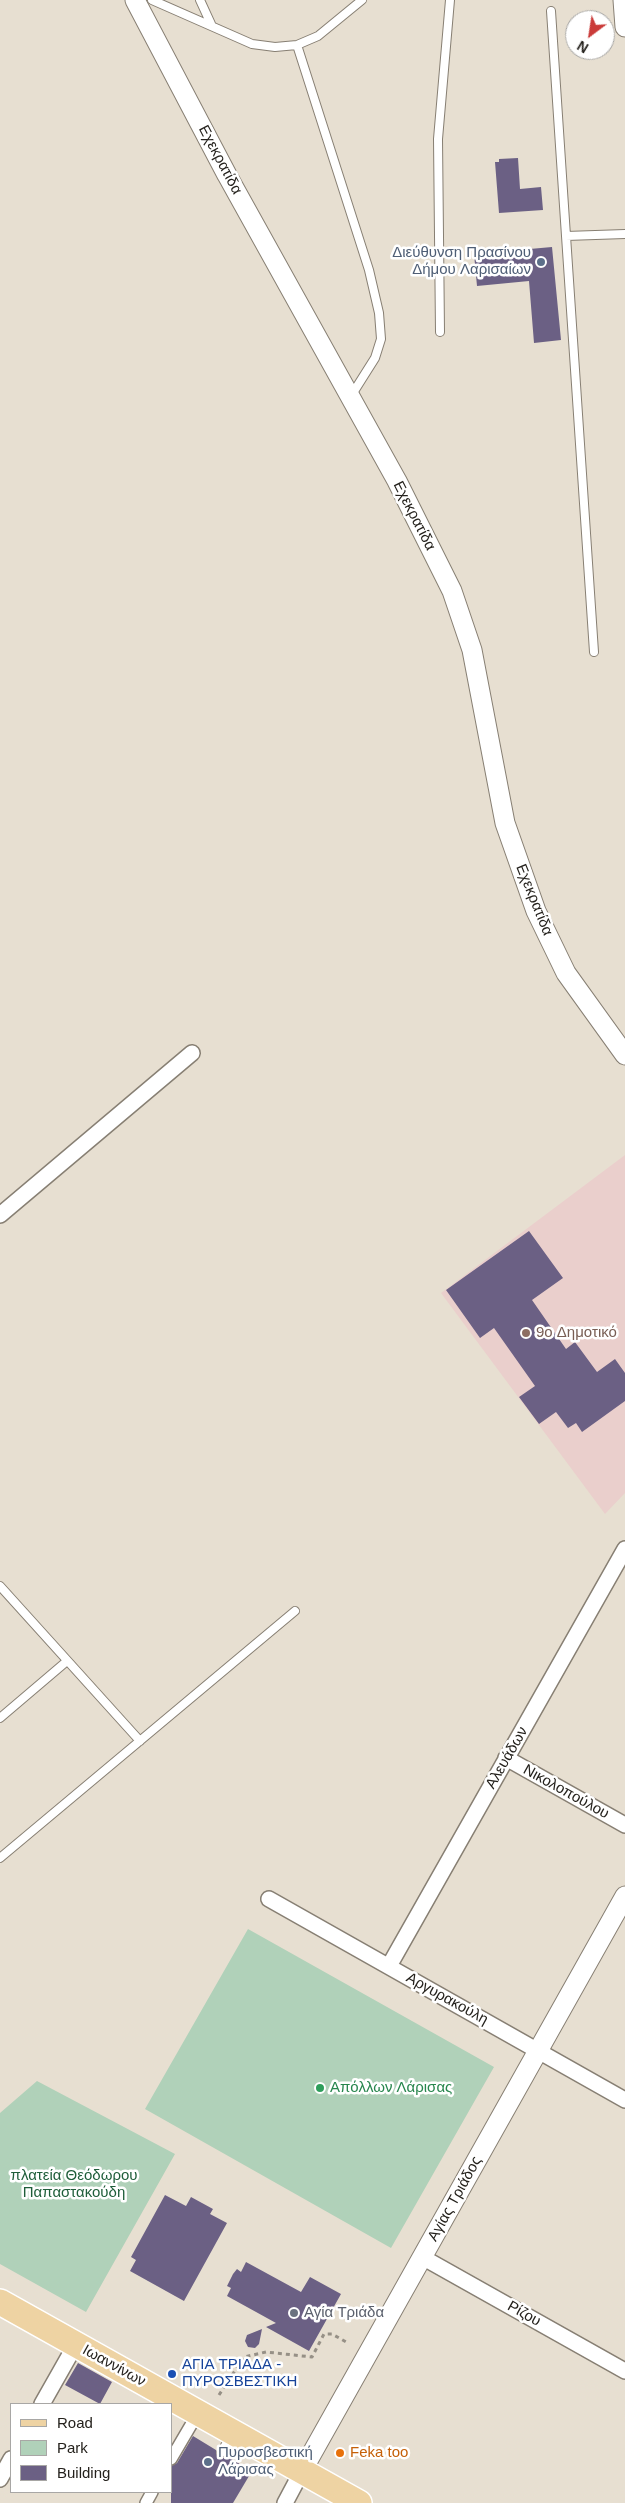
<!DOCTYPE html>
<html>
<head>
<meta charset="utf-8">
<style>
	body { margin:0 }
	#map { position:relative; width:625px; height:2503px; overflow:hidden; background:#e7dfd1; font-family:Helvetica,sans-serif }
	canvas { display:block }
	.legend { position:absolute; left:10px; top:2403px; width:162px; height:90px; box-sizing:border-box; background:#fff; border:1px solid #a8a7a5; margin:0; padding:6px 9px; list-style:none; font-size:15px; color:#25221d }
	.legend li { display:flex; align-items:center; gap:10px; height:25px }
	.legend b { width:25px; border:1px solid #a8a7a5 }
	.north { position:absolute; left:565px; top:10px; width:50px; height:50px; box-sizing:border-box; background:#fff; border:1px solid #a8a7a5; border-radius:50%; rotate:211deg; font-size:14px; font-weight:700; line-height:20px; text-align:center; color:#25221d }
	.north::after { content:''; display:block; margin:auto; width:18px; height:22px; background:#ca3b39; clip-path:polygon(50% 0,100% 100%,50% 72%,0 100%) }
</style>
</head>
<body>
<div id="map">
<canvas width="625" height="2503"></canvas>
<ul class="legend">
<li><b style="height:6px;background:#eed3a3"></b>Road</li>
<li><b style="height:14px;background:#b0d1b9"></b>Park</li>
<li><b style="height:14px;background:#6b6084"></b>Building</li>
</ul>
<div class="north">N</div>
</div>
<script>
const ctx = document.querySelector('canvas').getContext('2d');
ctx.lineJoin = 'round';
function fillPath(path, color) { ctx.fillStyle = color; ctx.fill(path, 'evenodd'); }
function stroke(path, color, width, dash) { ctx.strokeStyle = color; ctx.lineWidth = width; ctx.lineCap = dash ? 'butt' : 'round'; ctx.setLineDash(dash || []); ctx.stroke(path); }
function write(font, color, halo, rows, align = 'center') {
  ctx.font = font + ' Helvetica,sans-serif'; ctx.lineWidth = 5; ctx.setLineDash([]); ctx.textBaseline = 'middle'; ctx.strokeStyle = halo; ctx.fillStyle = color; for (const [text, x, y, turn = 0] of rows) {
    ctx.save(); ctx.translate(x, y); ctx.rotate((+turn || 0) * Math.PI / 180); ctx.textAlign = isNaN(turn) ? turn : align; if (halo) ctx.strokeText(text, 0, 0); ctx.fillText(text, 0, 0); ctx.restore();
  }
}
const education = new Path2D(`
	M625 1155V1493L605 1514 441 1293Z`);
const green = new Path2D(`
	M248 1929 494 2067 391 2248 145 2109Z
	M37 2081 175 2154 86 2312 0 2264V2113Z`);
const building = new Path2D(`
	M518 158 520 189 541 187 543 210 499 213 495 162H499V159Z
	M552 247 561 340 534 343 529 281 477 286 474 254Z
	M529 1231 563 1278 532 1300 566 1349 575 1342 597 1372 615 1359 625 1373V1401L582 1432 576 1423 568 1428 556 1412 539 1424 519 1397 535 1386 494 1328 480 1338 446 1290Z
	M165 2195 186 2206 191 2197 213 2209 210 2214 227 2223 184 2301 130 2271 136 2260 131 2257Z
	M246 2262 301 2292 310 2277 341 2294 309 2351 266 2327 276 2323 227 2296 231 2288 227 2286 233 2274 237 2269 241 2272Z
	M262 2329 259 2344 255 2348 248 2347 245 2341 247 2335Z
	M78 2363 112 2382 100 2404 65 2385Z
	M193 2436 216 2450 218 2458 222 2459 226 2456 252 2471 233 2503H171V2466L177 2463Z`);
const path = new Path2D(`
	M219 2395 244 2357 266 2352 312 2357 324 2334H332L348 2343`);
const service = new Path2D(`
	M152 0 252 44 275 47 297 45 318 36 362 0
	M200 0 211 24
	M551 11 566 236
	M297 45 369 270 379 313 381 339 375 358 351 396
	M440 332 438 139 450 0
	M594 652 566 236 625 234
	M0 1586 140 1741
	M0 1718 67 1661
	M0 1858 295 1611
	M221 2453 231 2435`);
const pedestrian = new Path2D(`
	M171 2459 198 2413
	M146 2503 152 2492`);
const minor = new Path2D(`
	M0 1215 192 1053
	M506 1758 625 1825
	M269 1899 625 2100
	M389 1966 625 1549
	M422 2257 625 2371
	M42 2404 76 2344
	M0 2479 11 2459
	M285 2503 302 2471`);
const tertiary = new Path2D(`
	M135 0 227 175 397 481 452 591 472 650 505 823 536 911 566 973 625 1055
	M623 0 625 27
	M302 2471 625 1896`);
const primary = new Path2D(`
	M0 2302 359 2503`);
const markers = [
	[541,262,5,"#5c6f8a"],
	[526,1333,5,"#8d6e63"],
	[320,2088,5,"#2e9e5b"],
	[294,2313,5,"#6b7280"],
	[172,2374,5,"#1a4fb4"],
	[340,2453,5,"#e8710a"],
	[208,2462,5,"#5c6f8a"]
];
const streetNames = [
	["Εχεκρατίδα",220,160,62],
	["Εχεκρατίδα",414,516,63],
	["Εχεκρατίδα",534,900,68],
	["Αλευάδων",507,1758,-60],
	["Νικολοπούλου",566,1792,29],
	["Αργυρακούλη",447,1999,29],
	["Αγίας Τριάδος",455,2199,-61],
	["Ρίζου",524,2314,29],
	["Ιωαννίνων",114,2366,29]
];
const serviceNames = [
	["Διεύθυνση Πρασίνου",531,253],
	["Δήμου Λαρισαίων",531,270],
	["Πυροσβεστική",218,2453,"left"],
	["Λάρισας",218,2470,"left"]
];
const educationNames = [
	["9ο Δημοτικό",536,1333]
];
const leisureNames = [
	["Απόλλων Λάρισας",330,2088]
];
const parkNames = [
	["πλατεία Θεόδωρου",74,2176],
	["Παπαστακούδη",74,2193]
];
const worshipNames = [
	["Αγία Τριάδα",304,2313]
];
const transitNames = [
	["ΑΓΙΑ ΤΡΙΑΔΑ -",182,2365],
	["ΠΥΡΟΣΒΕΣΤΙΚΗ",182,2382]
];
const foodNames = [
	["Feka too",350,2453]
];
fillPath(education, '#eacfcc');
fillPath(green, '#b0d1b9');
fillPath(building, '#6b6084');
stroke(service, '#877f73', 10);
stroke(pedestrian, '#877f73', 14);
stroke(minor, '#877f73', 18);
stroke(tertiary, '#877f73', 21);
stroke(primary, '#fff', 28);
stroke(path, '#969086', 3, [4, 4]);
stroke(service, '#fff', 8);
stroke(pedestrian, '#fff', 11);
stroke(minor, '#fff', 15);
stroke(tertiary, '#fff', 19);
stroke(primary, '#eed3a3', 25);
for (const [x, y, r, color] of markers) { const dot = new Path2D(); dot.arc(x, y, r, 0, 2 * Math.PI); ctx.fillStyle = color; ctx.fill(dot); stroke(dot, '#fff', 2); }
write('15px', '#25221d', '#fff', streetNames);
write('15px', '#4e5e75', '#fff', serviceNames, 'right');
write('15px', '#785e54', '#fff', educationNames, 'left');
write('15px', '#27864d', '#fff', leisureNames, 'left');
write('15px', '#1f5e3a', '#fff', parkNames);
write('15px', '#5b616d', '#fff', worshipNames, 'left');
write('15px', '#164399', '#fff', transitNames, 'left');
write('15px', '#c56008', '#fff', foodNames, 'left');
</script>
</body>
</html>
